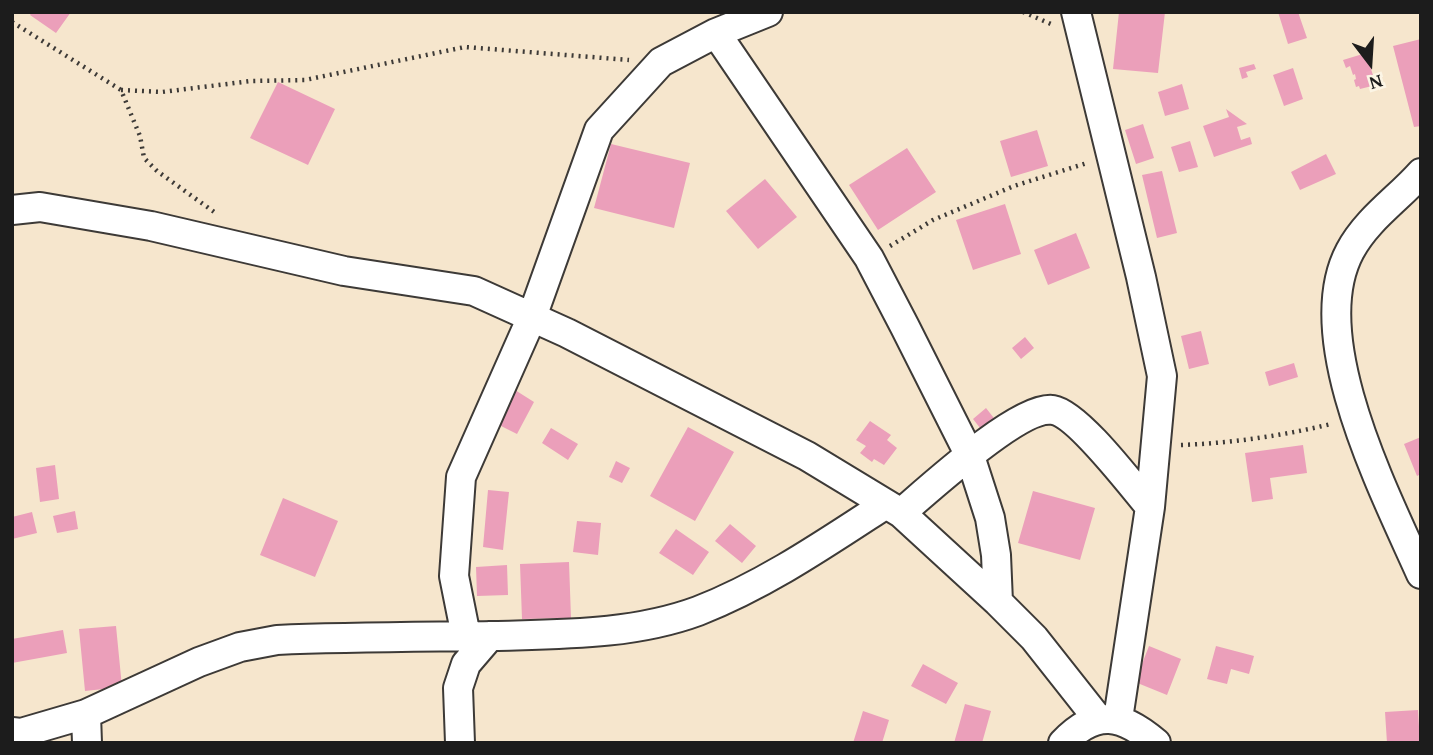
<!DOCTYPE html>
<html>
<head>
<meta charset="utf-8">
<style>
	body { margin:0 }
	#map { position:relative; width:1433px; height:755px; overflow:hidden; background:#f6e6cd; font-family:"Gentium Book Plus",serif }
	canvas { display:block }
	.frame { position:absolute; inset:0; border:14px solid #1c1c1c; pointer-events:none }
	.north { position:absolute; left:1335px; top:28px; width:70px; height:70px; -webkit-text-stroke:5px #fcf5e5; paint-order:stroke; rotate:163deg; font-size:19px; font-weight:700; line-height:28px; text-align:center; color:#1c1c1c }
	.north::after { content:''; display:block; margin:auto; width:24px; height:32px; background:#1c1c1c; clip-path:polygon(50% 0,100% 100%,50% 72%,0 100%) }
</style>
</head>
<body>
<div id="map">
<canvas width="1433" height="755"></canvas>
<div class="frame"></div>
<div class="north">N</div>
</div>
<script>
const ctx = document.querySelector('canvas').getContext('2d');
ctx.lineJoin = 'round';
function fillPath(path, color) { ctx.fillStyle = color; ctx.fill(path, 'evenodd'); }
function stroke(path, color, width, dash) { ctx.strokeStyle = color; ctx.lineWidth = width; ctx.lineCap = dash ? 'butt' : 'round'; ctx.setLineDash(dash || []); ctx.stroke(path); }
const building = new Path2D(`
	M32 12H71L56 33 30 15Z
	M1119 12H1165L1158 73 1113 69Z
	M1278 12H1298L1307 38 1288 44Z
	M1421 39V126L1414 127 1393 46Z
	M1366 53 1376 85 1360 89 1359 86 1356 87 1354 80 1356 79 1355 74 1353 75 1350 66 1346 68 1343 60Z
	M1254 64 1256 69 1246 72 1248 77 1242 79 1239 68Z
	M1293 68 1303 99 1284 106 1273 75Z
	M278 82 335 109 308 165 250 138Z
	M1182 84 1189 109 1165 116 1158 92Z
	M1226 109 1247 124 1237 127 1241 140 1250 137 1252 144 1214 157 1203 126 1229 117Z
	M1143 124 1154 158 1136 164 1125 130Z
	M1037 130 1048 166 1011 177 1000 141Z
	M1190 141 1198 167 1179 172 1171 147Z
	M611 144 690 163 674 228 594 208Z
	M907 148 936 192 878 230 849 185Z
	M1326 154 1336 174 1300 190 1291 172Z
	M1162 171 1177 233 1157 238 1142 175Z
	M765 179 797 217 758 249 726 211Z
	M1005 204 1021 254 973 270 956 220Z
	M1076 233 1090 268 1048 285 1034 250Z
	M1201 331 1209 364 1189 369 1181 336Z
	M1025 337 1034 348 1021 359 1012 348Z
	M1294 363 1298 377 1269 386 1265 372Z
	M515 390 534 402 517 434 497 424Z
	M986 408 997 422 984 433 973 419Z
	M870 421 891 435 887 440 897 448 884 465 874 459 872 462 860 453 866 446 856 440Z
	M688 427 734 452 695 521 650 496Z
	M551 428 578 444 568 460 542 443Z
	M1421 437V474L1417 476 1404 444Z
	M1303 445 1307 473 1270 478 1273 499 1252 502 1245 453Z
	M616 461 630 468 622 483 609 477Z
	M55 465 59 499 40 502 36 468Z
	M488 490 509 492 503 550 483 547Z
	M1033 491 1095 508 1080 560 1018 543Z
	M283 498 338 521 315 577 260 555Z
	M75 511 78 529 57 533 53 516Z
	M32 512 37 533 12 539V517Z
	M577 521 601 523 598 555 573 552Z
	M730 524 756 546 742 563 715 541Z
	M676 529 709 552 693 575 659 553Z
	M569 562 571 618 522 619 520 564Z
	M507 565 508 595 477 596 476 567Z
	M116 626 122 687 85 691 79 629Z
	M63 630 67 653 12 663V639Z
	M1149 646 1181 659 1167 695 1135 682Z
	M1216 646 1254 656 1249 674 1231 669 1227 684 1207 679Z
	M923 664 958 683 946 704 911 686Z
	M965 704 991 711 982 743H954Z
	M1418 710 1420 743H1387L1385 712Z
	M863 711 889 720 882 743H853Z`);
const path = new Path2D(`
	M1023 12 1051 24
	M12 22 121 90 140 136 144 158 157 171 217 214
	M121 90 162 92 251 81 305 80 465 47 629 60
	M890 246 933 220 1014 186 1087 163
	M1181 445C1232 443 1281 436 1331 424`);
const street = new Path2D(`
	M1076 12 1141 277 1162 376 1150 507 1118 719
	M716 33 869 258 905 327 970 456 990 518 996 555 998 602
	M1421 173C1398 199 1367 219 1350 251 1304 337 1385 493 1421 574
	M12 210 40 207 151 226 344 271 474 291 567 333 807 456 901 513 998 602 1034 638 1098 719
	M901 513C928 490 1020 405 1053 410 1078 414 1132 486 1150 507
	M466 636 454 576 461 477 532 317 599 130 661 62 716 33 768 12
	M86 714 87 743
	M12 732 21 733 86 714 199 662 240 647 277 640C349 637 421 637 494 636 562 634 633 635 698 611 765 585 826 543 886 504
	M460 743 458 688 466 664 490 636
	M1063 743C1096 708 1122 714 1156 743`);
fillPath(building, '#eb9fba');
stroke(street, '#3d3a37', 32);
stroke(path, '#3d3a37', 4.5, [2, 5]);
stroke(street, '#fff', 28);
</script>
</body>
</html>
